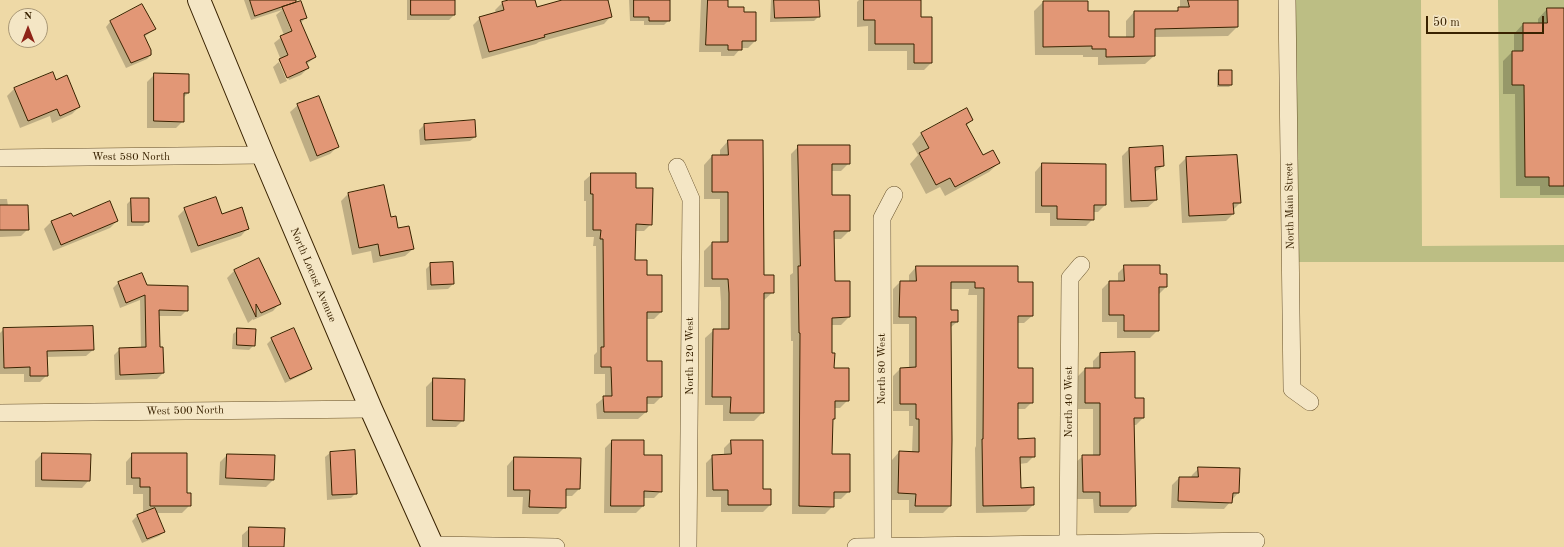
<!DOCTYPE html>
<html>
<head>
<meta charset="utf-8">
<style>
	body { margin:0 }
	#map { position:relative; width:1564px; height:547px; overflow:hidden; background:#eed9a6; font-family:"Old Standard TT",serif }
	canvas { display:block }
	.north { position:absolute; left:8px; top:8px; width:40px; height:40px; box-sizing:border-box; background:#f4e6c5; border:1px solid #a99876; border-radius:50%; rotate:0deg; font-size:11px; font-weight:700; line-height:16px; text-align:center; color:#392200 }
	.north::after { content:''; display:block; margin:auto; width:14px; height:18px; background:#8f2418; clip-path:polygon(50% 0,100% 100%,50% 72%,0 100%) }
	.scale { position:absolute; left:1426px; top:16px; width:118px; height:18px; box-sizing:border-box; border:2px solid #392200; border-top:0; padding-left:5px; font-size:12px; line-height:14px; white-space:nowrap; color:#392200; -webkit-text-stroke:3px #f4e6c5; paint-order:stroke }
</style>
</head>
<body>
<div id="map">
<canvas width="1564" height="547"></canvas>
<div class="north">N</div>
<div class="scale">50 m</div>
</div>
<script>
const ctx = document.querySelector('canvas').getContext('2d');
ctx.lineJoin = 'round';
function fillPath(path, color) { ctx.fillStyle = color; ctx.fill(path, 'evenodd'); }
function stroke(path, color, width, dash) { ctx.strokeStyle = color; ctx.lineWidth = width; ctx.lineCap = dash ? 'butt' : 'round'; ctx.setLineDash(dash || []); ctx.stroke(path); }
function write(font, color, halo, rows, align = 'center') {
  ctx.font = font + ' "Old Standard TT",serif'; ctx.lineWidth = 3; ctx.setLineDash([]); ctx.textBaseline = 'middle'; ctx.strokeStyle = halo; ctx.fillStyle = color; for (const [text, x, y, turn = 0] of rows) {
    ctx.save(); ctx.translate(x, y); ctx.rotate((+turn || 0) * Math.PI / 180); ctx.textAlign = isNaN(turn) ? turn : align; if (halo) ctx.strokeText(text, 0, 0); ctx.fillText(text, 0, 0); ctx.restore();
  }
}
const green = new Path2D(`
	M1294 0H1421L1422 246 1564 245V262H1298Z
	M1498 0H1564V198H1500Z`);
const shadow = new Path2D(`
	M244 0H282L284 6 280 9 300 2 306 17 301 23 315 57 306 65 308 68 301 75 289 80 281 62H279L287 81 280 84 273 67 281 60 274 43 284 35 276 15 282 10 251 20ZM283 10H285L294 35 293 36Z
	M407 0H455L454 15 449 20H407Z
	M513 0H534L536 8 566 0H607L611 16 604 24 539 42 536 44 482 59 473 25 480 18 496 13 495 10 502 3Z
	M629 0H669V20L664 25H644V21H630Z
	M701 0H727V8L743 13 755 41 748 48H741L734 56H721V52H699Z
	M771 0H818L819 16 814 21 770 22Z
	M859 0H920V18L931 63 924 70H907V51H868V26L857 27V2Z
	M1180 0H1237V27L1228 36 1154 37V56L1145 64 1098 65V57H1083V55H1035L1034 11 1043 2 1087 12 1108 38H1126V21L1134 12H1175L1180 8Z
	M142 5 155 29 144 37 152 54 147 59 126 68 106 27 110 22Z
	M1547 9H1564V195H1540V186H1516L1515 94H1503V61L1512 52H1514V34L1523 24H1538V19Z
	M1219 71 1231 85 1229 87H1217V73Z
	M155 74 188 75V93L183 98V121L176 128H147V82Z
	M55 81 79 107 72 114 52 123 50 116 20 128 7 96 15 88Z
	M298 105 337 147 330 154 310 162 290 112Z
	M967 110 972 120 966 126 983 157 999 163 989 172 945 196 940 187 926 194 910 164 918 155 912 144 921 134Z
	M424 125 475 137 470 141 420 145 419 130Z
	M728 141 763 276 773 292 763 301V412L754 421H723V405H705V338L714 330H721V302L720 287H704V251L712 243H720V199H704V165L712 156H720V150Z
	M799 146 849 163 841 171H831V196L849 231 841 239H833L834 282 849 317 841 325H831V354L833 369 848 400 840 408H834V419L832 421 831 455 849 491 841 499H833V506L825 514H792L793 341H791L790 275 793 273 791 154Z
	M1129 149 1163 166 1154 173 1156 200 1148 207 1124 208 1122 156Z
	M1186 158 1240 203 1233 210V214L1226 221 1182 223 1179 165Z
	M1042 164 1105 205 1098 212H1093V219L1086 226H1050V213H1035V172Z
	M592 174 635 189 651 224 644 231H635L634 261 646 276 661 312 654 319H646V362L661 397 654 404H646V412L638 419H597L596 404 605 397V374H594V355L597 352 596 246H593L594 237H586V201H584V181Z
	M383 187 390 218 413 249 405 256 373 263 371 251 352 255 341 201 348 194Z
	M0 199H7L8 206 28 229 21 236 0 237Z
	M132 199 148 221 143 226H127V204Z
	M185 209 222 215 248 228 241 236 191 253 178 216Z
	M72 218 117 221 110 228 53 251 44 229 51 222Z
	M259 259 280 303 273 311 253 320V319L248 323 227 278 234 271Z
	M431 264 453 284 448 289 427 290 426 269Z
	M1125 266 1159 275H1166V287L1159 294 1158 330 1150 338H1117V322H1102V289L1109 282H1118V273Z
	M916 267H1017V283L1032 316 1024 323H1017V369L1032 402 1025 409H1017V440L1034 456 1027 463 1019 464 1020 489 1033 505 1026 512 976 513 975 448 976 446 977 295H968L969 289H950V311L957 322 950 328V506L943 513H909V500H891L892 460 899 452 912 453 913 426H909V411H893V376L900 369 909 368V324H893V289L900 282H909V275Z
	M118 283 146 286 187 310 181 316H158L159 348 163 373 157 379 115 380 114 355 120 349 141 348 140 300 120 308 113 288Z
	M4 329 93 350 86 356 46 357 47 375 40 382H24V374H0V333Z
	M238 330 254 345 249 350 232 349 233 334Z
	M272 339 310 368 306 373 285 383 267 344Z
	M1100 354 1134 399 1143 418 1136 425H1134L1135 505 1128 513H1094L1093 499H1076L1075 463 1083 456H1093V409H1078V376L1085 369H1093V361Z
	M434 379 463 420 456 427H426V387Z
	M612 441 661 491 654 498H643V506L636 513H604L605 448Z
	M731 441 770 505 763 512H721V497H706V463L713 456H724V448Z
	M354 451 356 493 351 498 327 500 325 457 330 453Z
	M42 454 89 480 82 488 35 487V461Z
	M133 454 186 494 190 505 182 513H156L164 532 159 536 142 543 132 521 137 516 143 514V494H133V485H126V462Z
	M227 455 273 480 266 487 219 485 220 462Z
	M514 458 579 489 572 496H565V507L558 514H522L523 497H507V466Z
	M1199 468 1238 493 1224 509 1171 508 1172 485 1179 478H1191L1192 475Z
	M250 528 283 547H242V535Z`);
const building = new Path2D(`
	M250 0H296V2L255 16Z
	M411 0H455V15H411Z
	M509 0H535L537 7 562 0H608L612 17 544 35 545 37 489 52 479 17 504 10 502 2Z
	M634 0H670V21H649V17H634Z
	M708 0H728V7H744V12H756V41H742V50H728V45H706Z
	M774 0H819L820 17 775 18Z
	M864 0H921V17H932V63H914V44H875V20H864Z
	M1188 0H1238V27L1155 29V56L1106 57V49H1092V46L1043 47V1H1088V11H1109V37H1134V11H1178V7H1189Z
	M301 1 307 18 300 20 316 57 306 62 309 68 287 78 279 59 288 55 280 36 292 31 282 7Z
	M142 4 156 29 144 35 151 50V55L131 63 110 21Z
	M1547 8H1564V186H1549V177H1525L1524 85H1512V51H1523V23H1547Z
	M1219 70H1232V85H1219Z
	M53 72 56 80 67 75 80 107 60 116 57 109 28 121 14 88Z
	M154 73 189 74V93H184V122L154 121Z
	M319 96 339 147 317 156 297 104Z
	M967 108 973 120 966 124 983 155 993 150 1000 163 955 187 950 178 936 185 919 153 929 148 921 133Z
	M475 120 476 137 425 140 424 124Z
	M728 140H763L764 275H774V293H764V413H730L731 397H712L713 329H729V293L728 279H712V242H728V192H712V155H728Z
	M798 145H850V164H832V195H850V231H834L835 281H850V317L832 318V353H835L834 368H849V401H835V419H833L832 454H850V492H834V507L799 506 800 333H799L798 266H800Z
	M1163 146 1164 166 1155 167 1157 200 1131 201 1129 148Z
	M1237 155 1241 203H1233L1234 214 1189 216 1186 157Z
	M1042 163 1106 164V205H1094V220L1057 219V206H1042Z
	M591 173H636V188H653L652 225 636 224 635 260H647V275H662V312H647V361H662V397H647V412H604L603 396H612L611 367H601V347H604L603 239H600L601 230H593V194H591Z
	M384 185 391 217 396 216 398 228 409 226 414 249 380 256 378 244 359 248 348 193Z
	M216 197 222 214 242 207 249 229 198 246 184 208Z
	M131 198H149V222H132Z
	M110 201 118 221 61 245 51 221 71 213 73 216Z
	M0 205H28L29 230H0Z
	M259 258 281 304 261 313 256 304V317L234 270Z
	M453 262 454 284 431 285 430 263Z
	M1124 265H1160V274H1167V287H1159V331H1124V315H1109V281H1124Z
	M916 266H1018V282H1033V316H1018V368H1033V403H1018V439L1035 438V457H1020L1021 488 1034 487V505L983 506 982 439H983L984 288H975V282H951V310H958V322H951L952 440 951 506H915L916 494 898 493 899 451 919 452V419H916V404H900V368L916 367V317H899L900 281H916Z
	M142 273 147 285 188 286V311L159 310 160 347H163L164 373 120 375 119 348 146 347 145 295 126 303 118 282Z
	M93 326 94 350 47 351 48 376H30V367L4 368 3 328Z
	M237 328 256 329 255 346 237 345Z
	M294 328 312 369 290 379 271 338Z
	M1135 352V398H1144V418H1134L1136 506H1100V492H1083L1082 455H1100V403H1085V368H1100V353Z
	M433 378 465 379 464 421 433 420Z
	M612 440H644V455H662V492L644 491V506H611Z
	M731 440H763V489H771V505H728V490H713L712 455 731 454Z
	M355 450 357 494 332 495 330 452Z
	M42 453 91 454 90 481 42 480Z
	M132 453H187V493H191V506H150V487H140V478H132Z
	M227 454 275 455 274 480 226 478Z
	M514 457 581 458 580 489H566V508L529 507 530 490H514Z
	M1198 467 1240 468 1239 493H1233L1232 503 1178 501 1179 477H1198Z
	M155 508 165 532 147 539 137 515Z
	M249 527 285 528 284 547H249Z`);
const street = new Path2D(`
	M1287 0 1292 389 1310 402
	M0 158 263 155
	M677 167 691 199 688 547
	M0 413 371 409
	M1068 544 1070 278 1081 265
	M432 545 556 547
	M856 547 1256 541
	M883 547 882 218 894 195`);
const secondary = new Path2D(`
	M199 0 263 155 371 409 433 547`);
const streetNames = [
	["West 580 North",131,157],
	["North Main Street",1290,206,-91],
	["North Locust Avenue",313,275,67],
	["North 120 West",690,356,-90],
	["North 80 West",882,369,-90],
	["North 40 West",1069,402,-90],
	["West 500 North",185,411,-1]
];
fillPath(green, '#bcbe84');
fillPath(shadow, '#0003');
fillPath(building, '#e29776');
stroke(building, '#392200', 1);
stroke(street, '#66502a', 18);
stroke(secondary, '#392200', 24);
stroke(street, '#f4e6c5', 17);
stroke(secondary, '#f4e6c5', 22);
write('11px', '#392200', '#f4e6c5', streetNames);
</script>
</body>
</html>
